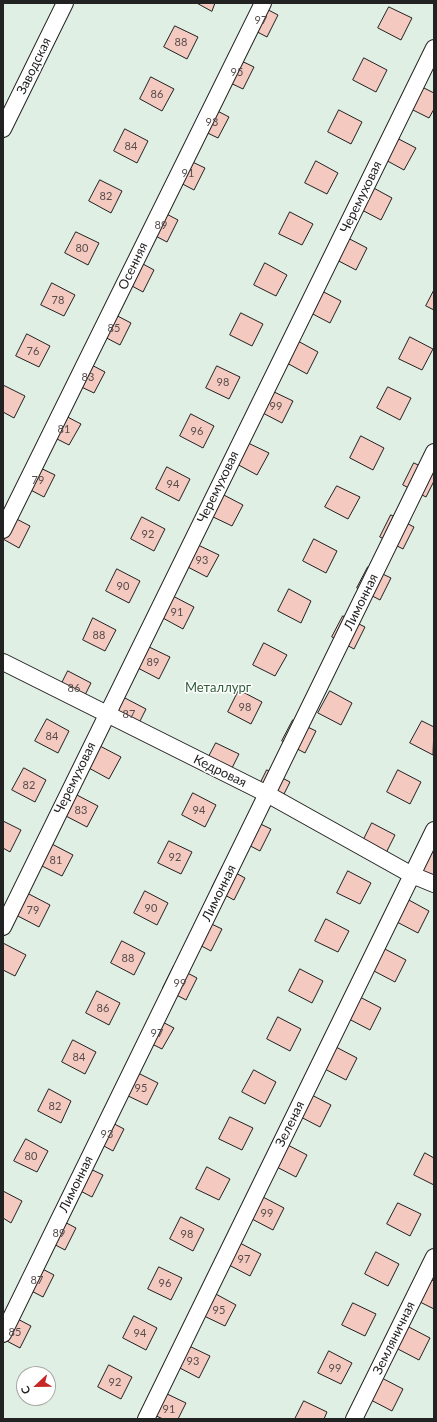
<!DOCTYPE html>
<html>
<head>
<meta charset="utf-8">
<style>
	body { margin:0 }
	#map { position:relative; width:437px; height:1422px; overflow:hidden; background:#fff; font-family:Lato,sans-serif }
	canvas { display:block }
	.frame { position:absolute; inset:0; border:4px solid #222; pointer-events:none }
	.north { position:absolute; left:16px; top:1366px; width:40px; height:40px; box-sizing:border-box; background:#fff; border:1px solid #a7a7a7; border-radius:50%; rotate:248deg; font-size:11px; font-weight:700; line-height:16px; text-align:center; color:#222 }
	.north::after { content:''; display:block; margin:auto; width:14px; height:18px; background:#c62828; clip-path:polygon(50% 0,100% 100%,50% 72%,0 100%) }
</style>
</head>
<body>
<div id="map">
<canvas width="437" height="1422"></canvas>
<div class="frame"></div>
<div class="north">С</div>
</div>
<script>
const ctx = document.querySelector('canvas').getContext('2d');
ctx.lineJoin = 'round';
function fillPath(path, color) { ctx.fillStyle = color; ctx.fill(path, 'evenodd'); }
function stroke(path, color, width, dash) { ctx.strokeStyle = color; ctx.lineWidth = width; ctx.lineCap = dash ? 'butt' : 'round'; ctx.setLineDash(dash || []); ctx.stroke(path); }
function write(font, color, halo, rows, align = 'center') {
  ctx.font = font + ' Lato,sans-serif'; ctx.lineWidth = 3; ctx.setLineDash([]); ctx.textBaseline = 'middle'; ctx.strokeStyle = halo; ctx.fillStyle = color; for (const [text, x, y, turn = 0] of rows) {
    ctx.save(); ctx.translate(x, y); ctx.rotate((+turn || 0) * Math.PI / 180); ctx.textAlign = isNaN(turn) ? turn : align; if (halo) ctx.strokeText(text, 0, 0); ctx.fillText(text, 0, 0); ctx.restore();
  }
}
const green = new Path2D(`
	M3 3H434V1419H3ZM24 1374H48V1398H24Z`);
const building = new Path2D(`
	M197 3H215L212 11Z
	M255 3 278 15 267 37 244 25Z
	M389 7 412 18 401 40 378 28Z
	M175 26 198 37 187 59 164 47Z
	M231 56 254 67 243 89 220 78Z
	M364 58 387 70 376 92 353 80Z
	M151 77 174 89 162 111 140 99Z
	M418 85 434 93V109L429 118 407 107Z
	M206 105 229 117 218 138 195 127Z
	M339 110 362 122 351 144 328 132Z
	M125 129 148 141 137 163 114 151Z
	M393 136 416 148 404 170 382 158Z
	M182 157 205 168 194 190 171 178Z
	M316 161 338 173 327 194 305 183Z
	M100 180 122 191 111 213 89 201Z
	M370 186 392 198 381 220 358 208Z
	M155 208 178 220 167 242 144 230Z
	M290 212 313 224 302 245 279 234Z
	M76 232 99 243 88 265 65 253Z
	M344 236 367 248 356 270 333 258Z
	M132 258 154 270 143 292 121 280Z
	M265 263 287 275 276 296 254 285Z
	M52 283 75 295 64 316 41 305Z
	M318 289 341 301 330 323 307 311Z
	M434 290V310L426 306Z
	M108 311 131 323 120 345 97 333Z
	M241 313 263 324 252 346 230 335Z
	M27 334 50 346 39 367 16 356Z
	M410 337 433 349 422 370 399 359Z
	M296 340 318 352 307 374 285 362Z
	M82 360 105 372 94 393 71 382Z
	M217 366 240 377 229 399 206 388Z
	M3 385 25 396 14 418 3 412Z
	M388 387 411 398 400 420 377 408Z
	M270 390 293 401 282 423 259 411Z
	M58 412 81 424 69 445 47 434Z
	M191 414 214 426 203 448 180 436Z
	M361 436 384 448 373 470 350 458Z
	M246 442 269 453 257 475 235 463Z
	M414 463 434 473V481L426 497 403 485Z
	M32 464 55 475 44 497 21 485Z
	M167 467 190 479 179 501 156 489Z
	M337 486 360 497 348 519 325 507Z
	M220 493 243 505 232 526 209 515Z
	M7 514 30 526 19 548 3 539V523Z
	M391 515 414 527 403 549 380 537Z
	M142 517 165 529 154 551 131 539Z
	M314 539 337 551 326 573 303 561Z
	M196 544 219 555 207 577 184 565Z
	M368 567 391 578 380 600 357 588Z
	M117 569 140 581 129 603 106 591Z
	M289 589 311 601 301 623 278 611Z
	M171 595 194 607 183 629 161 617Z
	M343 616 365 627 354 649 332 637Z
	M93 618 116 630 105 651 83 640Z
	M264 643 287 655 275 676 253 665Z
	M147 646 170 657 159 679 136 667Z
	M68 671 91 683 80 705 57 693Z
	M239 690 262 702 251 724 228 712Z
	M330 691 352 703 341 725 318 713Z
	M123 697 146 709 135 731 112 719Z
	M47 719 69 731 58 753 35 741Z
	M293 720 316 731 305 753 282 741Z
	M422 721 434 727 433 755 410 743Z
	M216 743 239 754 228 776 205 764Z
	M98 745 121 757 109 779 87 767Z
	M24 768 46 780 35 802 12 790Z
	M267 770 290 782 279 804 256 792Z
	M398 770 421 782 410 804 387 792Z
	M193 793 216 805 205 827 182 815Z
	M75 794 98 806 87 827 64 815Z
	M248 818 271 829 260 851 237 839Z
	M3 821 21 830 10 852 3 848Z
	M372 823 395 835 384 857 361 845Z
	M169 841 192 852 181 874 158 863Z
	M50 843 73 855 62 876 40 865Z
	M429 848 434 850V878L418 870Z
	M223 866 245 878 234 900 212 888Z
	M348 871 371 883 360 904 337 893Z
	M145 891 168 903 157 925 134 913Z
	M27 893 50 905 39 927 16 915Z
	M407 899 429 911 418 933 395 921Z
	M199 918 222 929 211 951 188 939Z
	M326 919 349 931 338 952 315 941Z
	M122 941 145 953 134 975 111 963Z
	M3 943 26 955 15 976 3 970Z
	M383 948 406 960 395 982 372 970Z
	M174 966 197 978 186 1000 163 988Z
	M300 969 323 981 312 1003 289 991Z
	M97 991 120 1003 109 1025 86 1013Z
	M358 996 381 1008 370 1030 347 1018Z
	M151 1016 174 1028 162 1049 140 1038Z
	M278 1017 301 1029 290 1051 267 1039Z
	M73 1040 96 1052 85 1074 62 1062Z
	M334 1046 357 1058 346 1080 323 1068Z
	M254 1070 276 1082 265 1104 242 1092Z
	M136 1072 158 1083 147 1105 124 1094Z
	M49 1089 71 1101 61 1123 38 1111Z
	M308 1093 331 1105 320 1127 297 1115Z
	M101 1117 124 1129 113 1151 91 1139Z
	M230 1117 253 1128 242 1150 219 1139Z
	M26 1139 48 1151 37 1172 14 1161Z
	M284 1143 307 1155 296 1177 273 1165Z
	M425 1153 434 1158V1185L414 1175Z
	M80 1164 103 1175 92 1197 69 1185Z
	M207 1167 230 1179 219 1200 196 1189Z
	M3 1191 22 1201 11 1223 3 1218Z
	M261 1196 284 1208 273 1230 250 1218Z
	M398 1203 421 1214 410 1236 387 1224Z
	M53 1216 76 1228 65 1250 42 1238Z
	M181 1217 204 1229 193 1251 170 1239Z
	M238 1242 261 1254 250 1276 227 1264Z
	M376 1252 399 1264 388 1286 365 1274Z
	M31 1263 54 1275 43 1297 20 1285Z
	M159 1267 182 1278 171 1300 148 1289Z
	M427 1278 434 1281V1309L416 1300Z
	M214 1293 236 1305 225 1326 202 1315Z
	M353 1303 376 1314 365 1336 342 1325Z
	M8 1314 31 1326 20 1348 3 1339Z
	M134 1316 157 1328 146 1350 123 1338Z
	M407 1326 430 1338 419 1360 396 1348Z
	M187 1345 210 1356 199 1378 176 1366Z
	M329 1351 352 1363 341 1384 318 1373Z
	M109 1365 132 1377 121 1399 98 1387Z
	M380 1377 403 1389 392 1411 369 1399Z
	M163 1392 186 1403 178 1419H163L152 1414Z
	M304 1401 327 1412 324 1419H295Z`);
const minor = new Path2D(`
	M3 129 65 3
	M3 530 263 3
	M3 662 267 794 412 875 434 884
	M3 927 434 48
	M3 1334 434 452
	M146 1419 434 830
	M354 1419 434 1257`);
const numberNames = [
	["97",261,20],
	["88",181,42],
	["95",237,72],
	["86",157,94],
	["93",212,122],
	["84",131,146],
	["91",188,173],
	["82",106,196],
	["89",161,225],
	["80",82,248],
	["78",58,300],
	["85",114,328],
	["76",33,351],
	["83",88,377],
	["98",223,382],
	["99",276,406],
	["81",64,429],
	["96",197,431],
	["79",38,480],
	["94",173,484],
	["92",148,534],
	["93",202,560],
	["90",123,586],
	["91",177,612],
	["88",99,635],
	["89",153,662],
	["86",74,688],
	["98",245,707],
	["87",129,714],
	["84",52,736],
	["82",29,785],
	["83",81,810],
	["94",199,810],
	["92",175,857],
	["81",56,860],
	["90",151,908],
	["79",33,910],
	["88",128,958],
	["99",180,983],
	["86",103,1008],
	["97",157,1033],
	["84",79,1057],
	["95",141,1088],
	["82",55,1106],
	["93",107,1134],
	["80",31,1156],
	["99",267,1213],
	["89",59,1233],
	["98",187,1234],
	["97",244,1259],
	["87",37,1280],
	["96",165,1283],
	["95",219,1310],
	["85",15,1332],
	["94",140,1333],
	["93",193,1361],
	["99",335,1368],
	["92",115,1382],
	["91",169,1409]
];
const streetNames = [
	["Заводская",34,66,-64],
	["Черемуховая",361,197,-64],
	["Осенняя",133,266,-64],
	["Черемуховая",218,487,-64],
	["Лимонная",361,602,-64],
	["Кедровая",220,771,26],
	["Черемуховая",75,778,-64],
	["Лимонная",219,893,-64],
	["Зеленая",290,1124,-64],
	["Лимонная",76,1184,-64],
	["Земляничная",394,1338,-64]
];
const parkNames = [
	["Металлург",218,688]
];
fillPath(green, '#e0efe3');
stroke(green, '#6f6f6f', 1);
fillPath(building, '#f3c9c0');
stroke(building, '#222', 1);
stroke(minor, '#222', 18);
stroke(minor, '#fff', 16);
write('11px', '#564c4a', null, numberNames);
write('13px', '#222', '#fff', streetNames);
write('13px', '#2f5e38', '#fff', parkNames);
</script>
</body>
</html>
